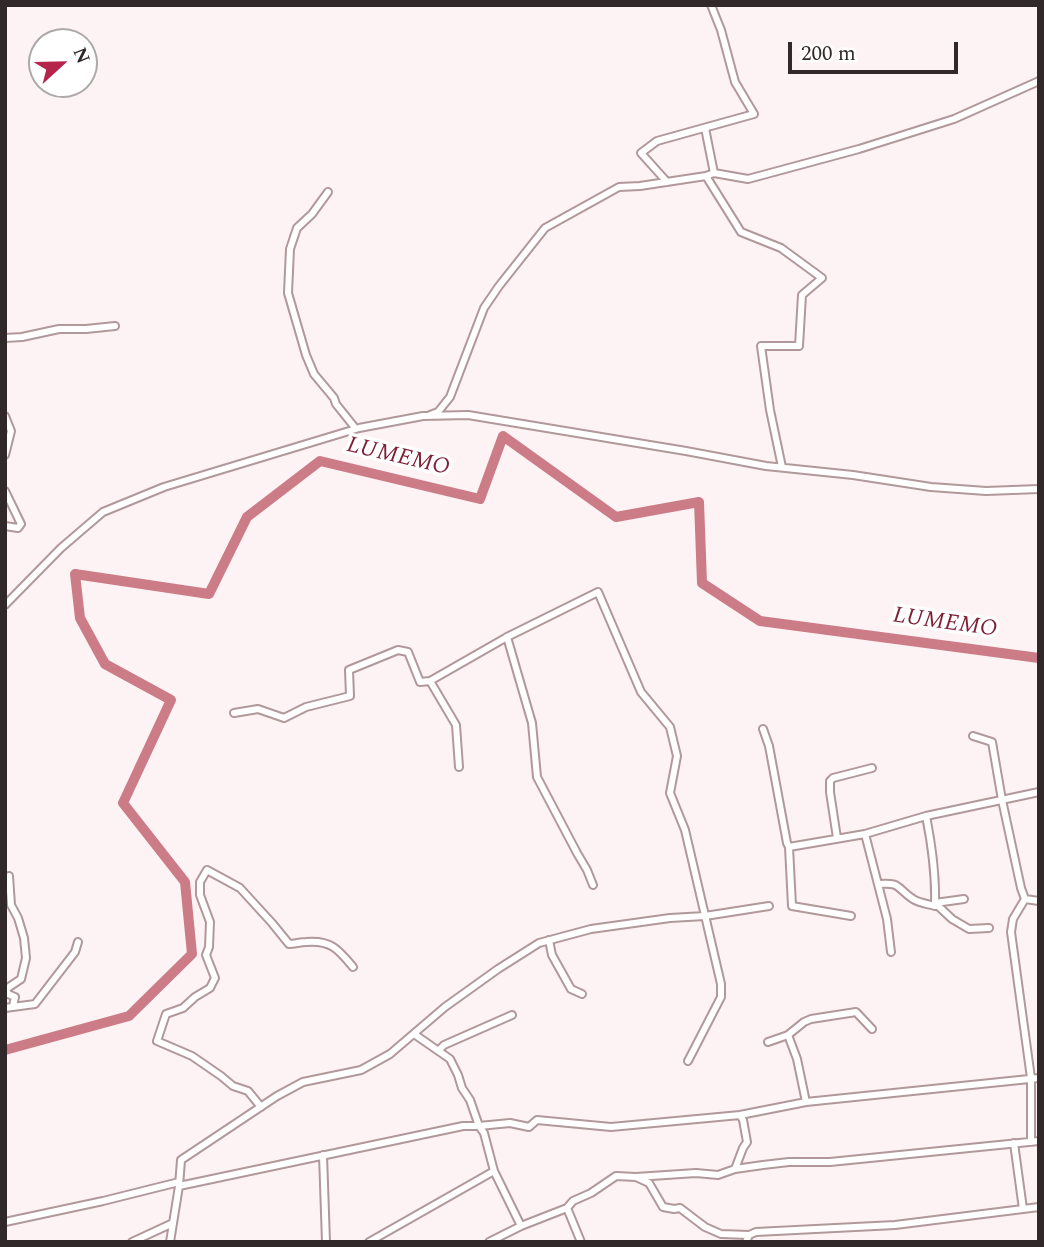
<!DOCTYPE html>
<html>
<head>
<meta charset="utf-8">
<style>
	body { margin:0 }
	#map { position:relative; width:1044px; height:1247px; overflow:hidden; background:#fef3f4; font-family:Spectral,serif }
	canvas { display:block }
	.frame { position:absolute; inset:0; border:7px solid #312829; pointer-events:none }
	.north { position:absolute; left:28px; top:28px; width:70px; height:70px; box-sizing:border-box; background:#fff; border:2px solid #ada9a9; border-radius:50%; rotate:68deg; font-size:19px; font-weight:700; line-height:28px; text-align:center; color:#312829 }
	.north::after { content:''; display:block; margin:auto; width:24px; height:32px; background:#b5244b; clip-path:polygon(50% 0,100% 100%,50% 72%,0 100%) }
	.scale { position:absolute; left:788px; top:42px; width:170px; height:32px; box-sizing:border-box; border:4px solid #312829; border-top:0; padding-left:9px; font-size:21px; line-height:24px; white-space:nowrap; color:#312829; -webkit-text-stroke:5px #fff; paint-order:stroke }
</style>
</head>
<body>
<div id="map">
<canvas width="1044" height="1247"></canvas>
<div class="frame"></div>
<div class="north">N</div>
<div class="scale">200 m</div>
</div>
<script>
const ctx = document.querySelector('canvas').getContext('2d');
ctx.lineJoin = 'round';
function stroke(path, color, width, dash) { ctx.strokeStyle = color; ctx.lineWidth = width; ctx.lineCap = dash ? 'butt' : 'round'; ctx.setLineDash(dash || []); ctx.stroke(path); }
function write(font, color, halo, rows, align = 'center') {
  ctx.font = font + ' Spectral,serif'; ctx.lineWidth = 7; ctx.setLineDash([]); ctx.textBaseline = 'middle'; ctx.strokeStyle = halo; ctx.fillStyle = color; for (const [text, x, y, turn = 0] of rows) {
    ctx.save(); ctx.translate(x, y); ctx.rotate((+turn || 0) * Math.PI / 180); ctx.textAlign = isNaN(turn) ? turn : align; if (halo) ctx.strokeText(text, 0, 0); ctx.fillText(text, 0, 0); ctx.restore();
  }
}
const river = new Path2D(`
	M5 1050 129 1016 192 954 185 882 123 803 171 700 105 664 80 618 75 574 209 594 247 517 320 461 480 499 503 436 616 517 699 502 702 583 760 621 1039 658`);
const street = new Path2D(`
	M705 128 714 173
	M706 176 741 232 781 248 822 278 802 295 799 346H761L770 410 782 467
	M667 182 641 153 657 141 754 114 735 82 721 30 711 5
	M328 192 312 214 297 228 290 249 288 293 306 355 314 374 334 398 336 404 356 429
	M5 338 22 337 59 329H86L115 326
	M430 415 438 412 450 397 484 308 499 286 545 228 619 187 640 186 706 176 714 173 748 179 859 149 954 119 1039 81
	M5 416 11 431 5 455
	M5 491 21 524 18 528 5 526
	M5 605 61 548 103 512 164 487 359 428 423 416 468 415 686 451 766 466 853 475 931 487 986 491 1039 489
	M507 637 532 723 537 777 577 853 587 870 593 885
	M234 713 258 709 284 718 306 707 350 696 349 670 398 650 408 652 420 682 430 681
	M763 729 769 746 787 843 789 847 792 906 851 916
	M973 736 992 742 1002 800 1021 888 1025 899 1013 919 1011 932 1031 1078V1142
	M459 767 456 725 430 681 507 637 598 592 641 692 670 727 677 756 670 793 685 830 721 984V997L688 1061
	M865 834 887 919 891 952
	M837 838 830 792V781L833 778 872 768
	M789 847 865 834 926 816 1039 792
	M9 876 11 905 18 918 24 938 26 958 21 979 6 989 8 994 15 997 13 1006
	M878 884C902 882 896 888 913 899 919 903 928 904 935 906 936 875 932 846 926 816
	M1025 899 1039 901
	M935 903 952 919 969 929 989 928
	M935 903 964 899
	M549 940 552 955 571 989 582 994
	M5 1008 35 1004 75 952 78 942
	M414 1034 450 1059 458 1075 462 1088 470 1100 479 1126 510 1123 529 1127 537 1120 611 1127 740 1115 806 1102 1039 1078
	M788 1035 797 1059 806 1102
	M768 1042 788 1035 804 1022 811 1019 856 1012 872 1029
	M439 1050 444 1045 512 1015
	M261 1107 248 1091 233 1086 221 1076 192 1056 157 1041 166 1014 183 1008 195 997 210 988 215 978 206 955 209 947 210 922 200 895V882L207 870 240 888 272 923 289 944C295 944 300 942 306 942 331 940 338 949 353 967
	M1014 1143 1023 1209
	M323 1155 326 1242
	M735 1169 743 1148 747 1142 743 1120 740 1115
	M636 1177 696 1173 718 1175 735 1169 763 1165 789 1162H830L1039 1141
	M179 1186 463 1126H479L484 1133 494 1171 521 1226
	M567 1208 573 1201 591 1193 616 1176 636 1177 649 1183 663 1207 674 1209 680 1208 705 1227 721 1234 749 1235
	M5 1222 103 1201 179 1182
	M132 1242 173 1223
	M170 1242 179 1186 181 1160 277 1096 303 1082 361 1070 390 1054 445 1007 498 969 539 943 591 929 670 918 705 916 769 906
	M369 1242 494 1171
	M489 1242 521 1226 567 1208 581 1242
	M746 1242 749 1235 756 1232 895 1225 1039 1207`);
const waterNames = [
	["LUMEMO",398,458,13],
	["LUMEMO",945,624,8]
];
stroke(river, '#cc7c87', 10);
stroke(street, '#b1989b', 10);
stroke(street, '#fff', 6);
write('italic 23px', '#7e1f35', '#fff', waterNames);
</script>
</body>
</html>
